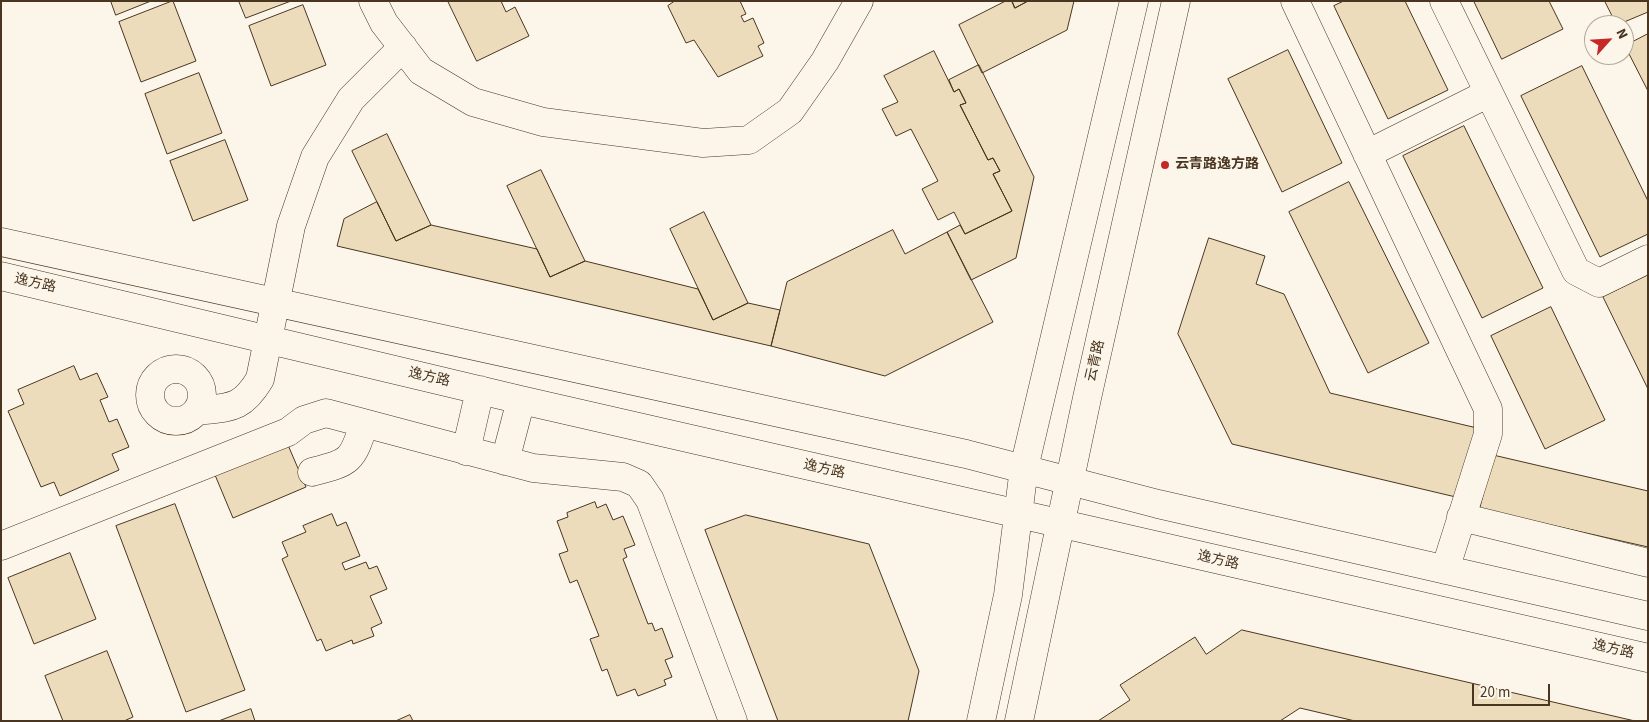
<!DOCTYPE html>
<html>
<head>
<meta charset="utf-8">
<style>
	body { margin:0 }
	#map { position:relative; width:1649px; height:722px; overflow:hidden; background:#fbf6e9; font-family:"Source Sans 3",sans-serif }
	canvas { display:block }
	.frame { position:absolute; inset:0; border:2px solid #4a3520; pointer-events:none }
	.north { position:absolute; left:1584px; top:15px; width:50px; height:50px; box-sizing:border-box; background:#fbf6e9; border:1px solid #b4a999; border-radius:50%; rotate:64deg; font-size:14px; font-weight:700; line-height:20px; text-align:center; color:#4a3520 }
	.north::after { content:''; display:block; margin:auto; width:18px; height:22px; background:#c62828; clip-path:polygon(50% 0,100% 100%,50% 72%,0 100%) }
	.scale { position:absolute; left:1472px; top:684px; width:78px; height:22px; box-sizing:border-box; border:2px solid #4a3520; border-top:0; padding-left:6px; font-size:15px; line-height:18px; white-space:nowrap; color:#4a3520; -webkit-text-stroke:4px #fbf6e9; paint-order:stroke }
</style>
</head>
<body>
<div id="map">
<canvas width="1649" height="722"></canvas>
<div class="frame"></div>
<div class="north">N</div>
<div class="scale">20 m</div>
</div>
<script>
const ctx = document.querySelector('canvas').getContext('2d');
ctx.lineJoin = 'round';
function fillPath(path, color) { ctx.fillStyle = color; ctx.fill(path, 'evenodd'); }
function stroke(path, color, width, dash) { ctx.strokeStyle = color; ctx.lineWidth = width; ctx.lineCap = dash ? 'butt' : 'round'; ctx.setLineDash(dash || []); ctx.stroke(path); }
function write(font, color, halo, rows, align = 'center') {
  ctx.font = font + ' "Source Sans 3","Noto Sans SC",sans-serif'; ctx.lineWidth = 4; ctx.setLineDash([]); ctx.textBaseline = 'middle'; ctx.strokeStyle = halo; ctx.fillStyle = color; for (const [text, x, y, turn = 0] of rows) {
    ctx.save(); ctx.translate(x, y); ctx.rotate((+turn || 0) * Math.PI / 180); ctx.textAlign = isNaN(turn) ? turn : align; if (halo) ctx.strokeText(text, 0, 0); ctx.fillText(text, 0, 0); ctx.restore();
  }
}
const building = new Path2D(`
	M111 1H151L116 15Z
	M173 1 196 61 141 82 119 22Z
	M239 1H291L246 18Z
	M448 1H501L506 12 515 7 529 36 477 61Z
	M675 1H740L746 14 741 16 744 22 753 18 764 43 758 46 763 56 718 77 694 40 686 43 668 6Z
	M1006 1H1012L1015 8 1028 1H1074L1067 30 982 73 959 25Z
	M1012 1H1028L1015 8Z
	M1344 1H1405L1448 90 1388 119 1334 6Z
	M1474 1H1549L1563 29 1502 59Z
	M1605 1H1648V12L1617 25Z
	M303 5 326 65 271 86 249 26Z
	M1648 34V91L1625 46Z
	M1288 50 1342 163 1282 192 1228 79Z
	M934 51 954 92 959 89 966 103 960 105 988 160 993 158 1000 171 993 174 1012 211 965 234 954 212 938 220 922 189 938 181 911 129 896 136 882 109 898 102 884 76Z
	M979 65 1034 177 1016 258 971 280 947 232 960 225 965 234 1012 211 993 174 1000 171 993 158 988 160 960 105 966 103 959 89 954 92 949 80Z
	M1582 66 1648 201V234L1600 257 1521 96Z
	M199 73 222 133 167 154 145 94Z
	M1464 126 1543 288 1482 318 1403 156Z
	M387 134 431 225 396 241 352 151Z
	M225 140 248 200 193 221 170 161Z
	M541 170 585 261 550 277 507 186Z
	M1349 182 1429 343 1368 373 1289 212Z
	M377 202 396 241 431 225 537 249 550 277 585 261 698 289 713 320 748 303 780 310 771 346 337 246 344 219Z
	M704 212 748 303 713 320 670 229Z
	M893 230 905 254 947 232 993 322 885 376 771 346 787 282Z
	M1209 238 1265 256 1256 284 1284 294 1330 393 1477 428 1460 498 1232 444 1178 334Z
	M1648 275V389L1603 297Z
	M1551 307 1605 420 1545 449 1491 336Z
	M74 366 80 380 97 373 108 397 100 400 109 422 117 419 129 447 112 454 119 470 60 496 54 482 41 487 8 411 24 404 18 390Z
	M288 445 306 487 233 518 215 475Z
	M1493 455 1648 491V547L1480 509Z
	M595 502 597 508 606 504 613 520 623 516 635 545 624 549 627 557 623 559 648 624 652 623 655 631 662 628 673 657 665 660 672 677 664 680 666 685 638 696 635 689 617 696 607 669 602 671 590 639 599 636 577 580 570 583 559 554 568 551 557 521 568 517 567 513Z
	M175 504 245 690 186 712 116 526Z
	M332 514 337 526 346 522 360 556 342 563 345 570 366 562 369 569 377 566 387 589 370 596 382 623 371 628 374 636 353 644 352 640 326 651 321 639 317 641 282 559 288 556 282 542 306 532 303 526Z
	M746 515 869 544 919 671 908 721H778L705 530Z
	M70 553 96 619 34 644 8 578Z
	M1242 630 1635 721H1355L1300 708 1280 721H1098L1130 700 1120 685 1195 637 1206 654Z
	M107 651 133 717 124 721H63L45 676Z
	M251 709 255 721H219Z
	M410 715 413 721H396Z`);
const minor = new Path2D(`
	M373 1 384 23 421 71 473 102 543 122 703 143 749 140 790 111 825 61 859 1
	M1295 1 1488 409V434L1445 570
	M1444 1 1576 271 1599 283 1648 259
	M1367 154 1489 93
	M1 242 966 454 1158 504 1648 616
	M1 276 521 400 1648 658
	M150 395a26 26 0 1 1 52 0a26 26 0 1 1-52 0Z
	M198 411C231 407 242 409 260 379L291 226 315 157 351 99 403 47
	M466 451 480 390
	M505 461 521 400
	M312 472C350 462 352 462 364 424
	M1461 517 1648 563
	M1 546 288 432 304 420 326 413 533 468 623 477 639 484 650 500 733 721
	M981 721 1008 595 1024 468 1134 1
	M1019 721 1087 398 1176 1`);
const markers = [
	[1165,165,5,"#c62828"]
];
const poiNames = [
	["云青路逸方路",1175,165]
];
const streetNames = [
	["逸方路",35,284,13],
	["云青路",1096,361,-77],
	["逸方路",429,378,13],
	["逸方路",824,470,13],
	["逸方路",1218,561,13],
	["逸方路",1613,650,13]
];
fillPath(building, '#ecdcbc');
stroke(building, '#4a3520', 1);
stroke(minor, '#4a3520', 29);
stroke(minor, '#fbf6e9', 28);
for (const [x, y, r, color] of markers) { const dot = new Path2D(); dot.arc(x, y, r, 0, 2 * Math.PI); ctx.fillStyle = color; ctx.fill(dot); stroke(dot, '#fbf6e9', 2); }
write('bold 14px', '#4a3520', '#fbf6e9', poiNames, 'left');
write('14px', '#4a3520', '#fbf6e9', streetNames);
</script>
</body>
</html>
